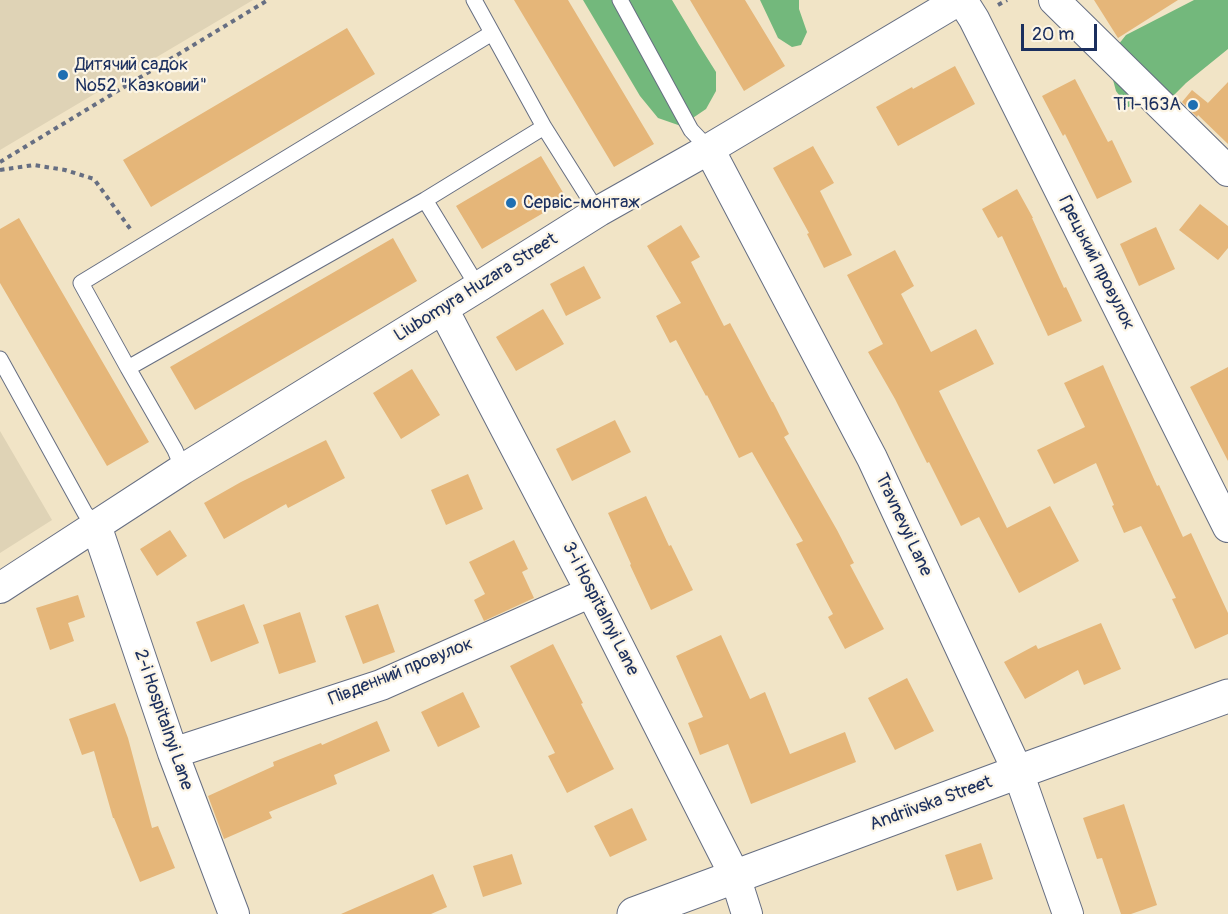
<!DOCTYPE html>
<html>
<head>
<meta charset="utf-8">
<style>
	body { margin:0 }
	#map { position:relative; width:1228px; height:914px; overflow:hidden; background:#f1e4c6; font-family:Pangolin,sans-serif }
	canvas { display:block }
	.scale { position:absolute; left:1021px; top:24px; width:76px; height:27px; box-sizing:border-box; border:3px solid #1b2f5e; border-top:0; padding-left:8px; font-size:18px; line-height:21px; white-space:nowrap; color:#1b2f5e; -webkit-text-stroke:4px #fcf5e5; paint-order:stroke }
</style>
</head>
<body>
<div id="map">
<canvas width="1228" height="914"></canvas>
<div class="scale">20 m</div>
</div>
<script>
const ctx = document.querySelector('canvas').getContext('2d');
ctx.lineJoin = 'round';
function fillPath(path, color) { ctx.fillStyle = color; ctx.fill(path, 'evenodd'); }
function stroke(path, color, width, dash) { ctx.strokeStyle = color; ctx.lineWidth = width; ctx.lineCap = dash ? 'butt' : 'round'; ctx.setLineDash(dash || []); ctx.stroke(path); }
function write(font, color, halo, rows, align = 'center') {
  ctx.font = font + ' Pangolin,sans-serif'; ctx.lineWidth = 4.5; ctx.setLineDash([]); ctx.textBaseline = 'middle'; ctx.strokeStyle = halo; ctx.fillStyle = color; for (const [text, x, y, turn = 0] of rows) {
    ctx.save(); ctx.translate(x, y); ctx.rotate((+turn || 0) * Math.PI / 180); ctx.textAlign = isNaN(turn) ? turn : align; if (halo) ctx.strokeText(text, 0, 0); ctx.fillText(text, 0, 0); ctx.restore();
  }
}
const built = new Path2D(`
	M0 0H253L0 150Z
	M0 431 52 520 0 553Z`);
const forest = new Path2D(`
	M583 0H672L699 45 716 72V91L706 109 681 126 658 118 640 96Z
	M760 0H799V9L807 32 801 45 792 47 778 38Z
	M1194 0H1228V49L1186 83 1171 98 1128 107 1116 91 1109 65 1114 50 1126 35Z`);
const building = new Path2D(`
	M514 0H568L654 144 614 167Z
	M690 0H745L785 66 744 91Z
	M1094 0H1178L1118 38Z
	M347 28 375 74 151 207 123 160Z
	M955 66 975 104 898 146 876 107 912 87 913 89Z
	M1075 79 1108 142 1112 140 1132 182 1097 199 1065 134 1063 136 1042 96Z
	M1228 82V144L1198 115 1197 117 1182 102 1192 90 1208 103 1206 105Z
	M813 146 834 183 820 191 852 255 824 268 807 234 809 233 773 168Z
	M541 156 567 199 482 249 456 206Z
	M1017 189 1033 218H1032L1064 288 1066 287 1082 321 1048 336 1002 236 998 238 982 209Z
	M1200 204 1228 226V248L1218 260 1179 230Z
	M19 218 149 442 107 466 0 283V229Z
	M681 225 700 257 691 262 724 326 730 323 772 402H773L789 434 784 437 837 530 854 563 850 565 884 629 845 649 828 617 833 614 796 544 803 541 752 452 739 458 707 395 706 396 676 340 670 343 656 316 681 303 647 246Z
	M1156 227 1175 269 1139 286 1120 244Z
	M393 238 417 281 195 410 170 367Z
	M895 250 914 286 901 294 931 352 976 329 994 364 939 391 1007 528 1050 506 1079 561 1019 593 979 517 961 526 929 462 927 463 895 399 868 352 883 344 847 275Z
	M584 266 601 298 566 316 550 284Z
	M543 309 564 344 516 371 496 337Z
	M1103 365 1157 486 1159 485 1183 537 1191 533 1228 613V634L1195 649 1172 599 1176 598 1141 526 1124 533 1112 506 1114 505 1096 463 1054 484 1037 450 1085 427 1064 383Z
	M1228 367V461L1190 387Z
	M412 369 440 415 401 439 373 393Z
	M615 420 631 452 572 481 556 449Z
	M326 440 345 478 288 508 286 504 224 539 204 503 241 482Z
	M468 474 483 509 446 525 431 490Z
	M646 496 669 546 671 545 693 590 651 610 630 565 631 564 608 513Z
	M170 530 187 556 157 576 140 549Z
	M514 540 528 569 522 572 534 598 484 621 474 600 485 594 469 562Z
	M78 595 85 617 68 623 74 641 50 650 36 608Z
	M244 604 259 643 211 662 196 622Z
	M378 604 395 652 363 664 345 616Z
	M300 612 316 662 279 674 263 625Z
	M1101 623 1121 669 1084 685 1078 670 1025 699 1004 662 1036 645 1038 649Z
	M721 635 750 699 765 692 790 754 845 732 856 762 751 804 728 744 700 755 688 723 703 717 676 656Z
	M553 644 583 703 581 704 614 769 567 793 548 756 555 753 510 666Z
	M907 678 934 731 895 750 868 698Z
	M463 692 480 727 438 747 421 712Z
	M115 703 128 738 152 828 158 826 175 868 140 882 114 818H113L94 751 82 755 69 719Z
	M377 721 390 751 334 775 337 784 269 812 272 818 224 839 208 796 274 766 273 762 321 743 322 745Z
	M1124 804 1157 905 1131 914H1121L1102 858 1097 859 1083 818Z
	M632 808 647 840 610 857 594 826Z
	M981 843 993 879 957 891 945 855Z
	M512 854 522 884 483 897 473 866Z
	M433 874 447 907 431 914H341Z`);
const path = new Path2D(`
	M998 5 1007 0
	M0 162 268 0
	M0 170 34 165 65 170 94 179 131 230`);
const service = new Path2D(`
	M474 0 544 127 590 200 599 211
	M620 0 691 130 709 149
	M425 200 478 287
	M0 359 85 513 96 525
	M128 368 81 283 492 33
	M183 469 175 450 128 368 425 200 544 127`);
const minor = new Path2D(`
	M962 0 974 19 1228 527
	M1054 0 1228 171
	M709 149 872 458 1018 772 1068 914
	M443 309 591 592 735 876 747 914
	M96 525 173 753 234 914
	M0 588 183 469 478 287 599 211 709 149 959 0
	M173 753 381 685 591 592`);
const tertiary = new Path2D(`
	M634 914 1018 772 1228 696`);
const markers = [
	[63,75,6,"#1f6fb2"],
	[1193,105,6,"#1f6fb2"],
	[511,203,6,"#1f6fb2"]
];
const poiNames = [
	["Дитячий садок",75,65],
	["№52 \"Казковий\"",75,86],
	["ТП-163А",1181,105,"right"],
	["Сервіс-монтаж",523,203]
];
const streetNames = [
	["Грецький провулок",1096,263,63],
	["Liubomyra Huzara Street",476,288,-32],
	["Travnevyi Lane",903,525,65],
	["3-i Hospitalnyi Lane",600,609,63],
	["Південний провулок",401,672,-22],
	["2-i Hospitalnyi Lane",163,720,71],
	["Andriivska Street",931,804,-20]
];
fillPath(built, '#dfd3b6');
fillPath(forest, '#73b87c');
fillPath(building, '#e5b679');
stroke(service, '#666e82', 17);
stroke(minor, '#666e82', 32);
stroke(tertiary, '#666e82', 35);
stroke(path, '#666e82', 4, [4.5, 4.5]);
stroke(service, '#fff', 15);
stroke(minor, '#fff', 30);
stroke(tertiary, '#fff', 33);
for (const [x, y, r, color] of markers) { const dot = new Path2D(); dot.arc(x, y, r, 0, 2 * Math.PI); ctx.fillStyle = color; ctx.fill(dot); stroke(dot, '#fcf5e5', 2); }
write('18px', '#1b2f5e', '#fcf5e5', poiNames, 'left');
write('18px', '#1b2f5e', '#fcf5e5', streetNames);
</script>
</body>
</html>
